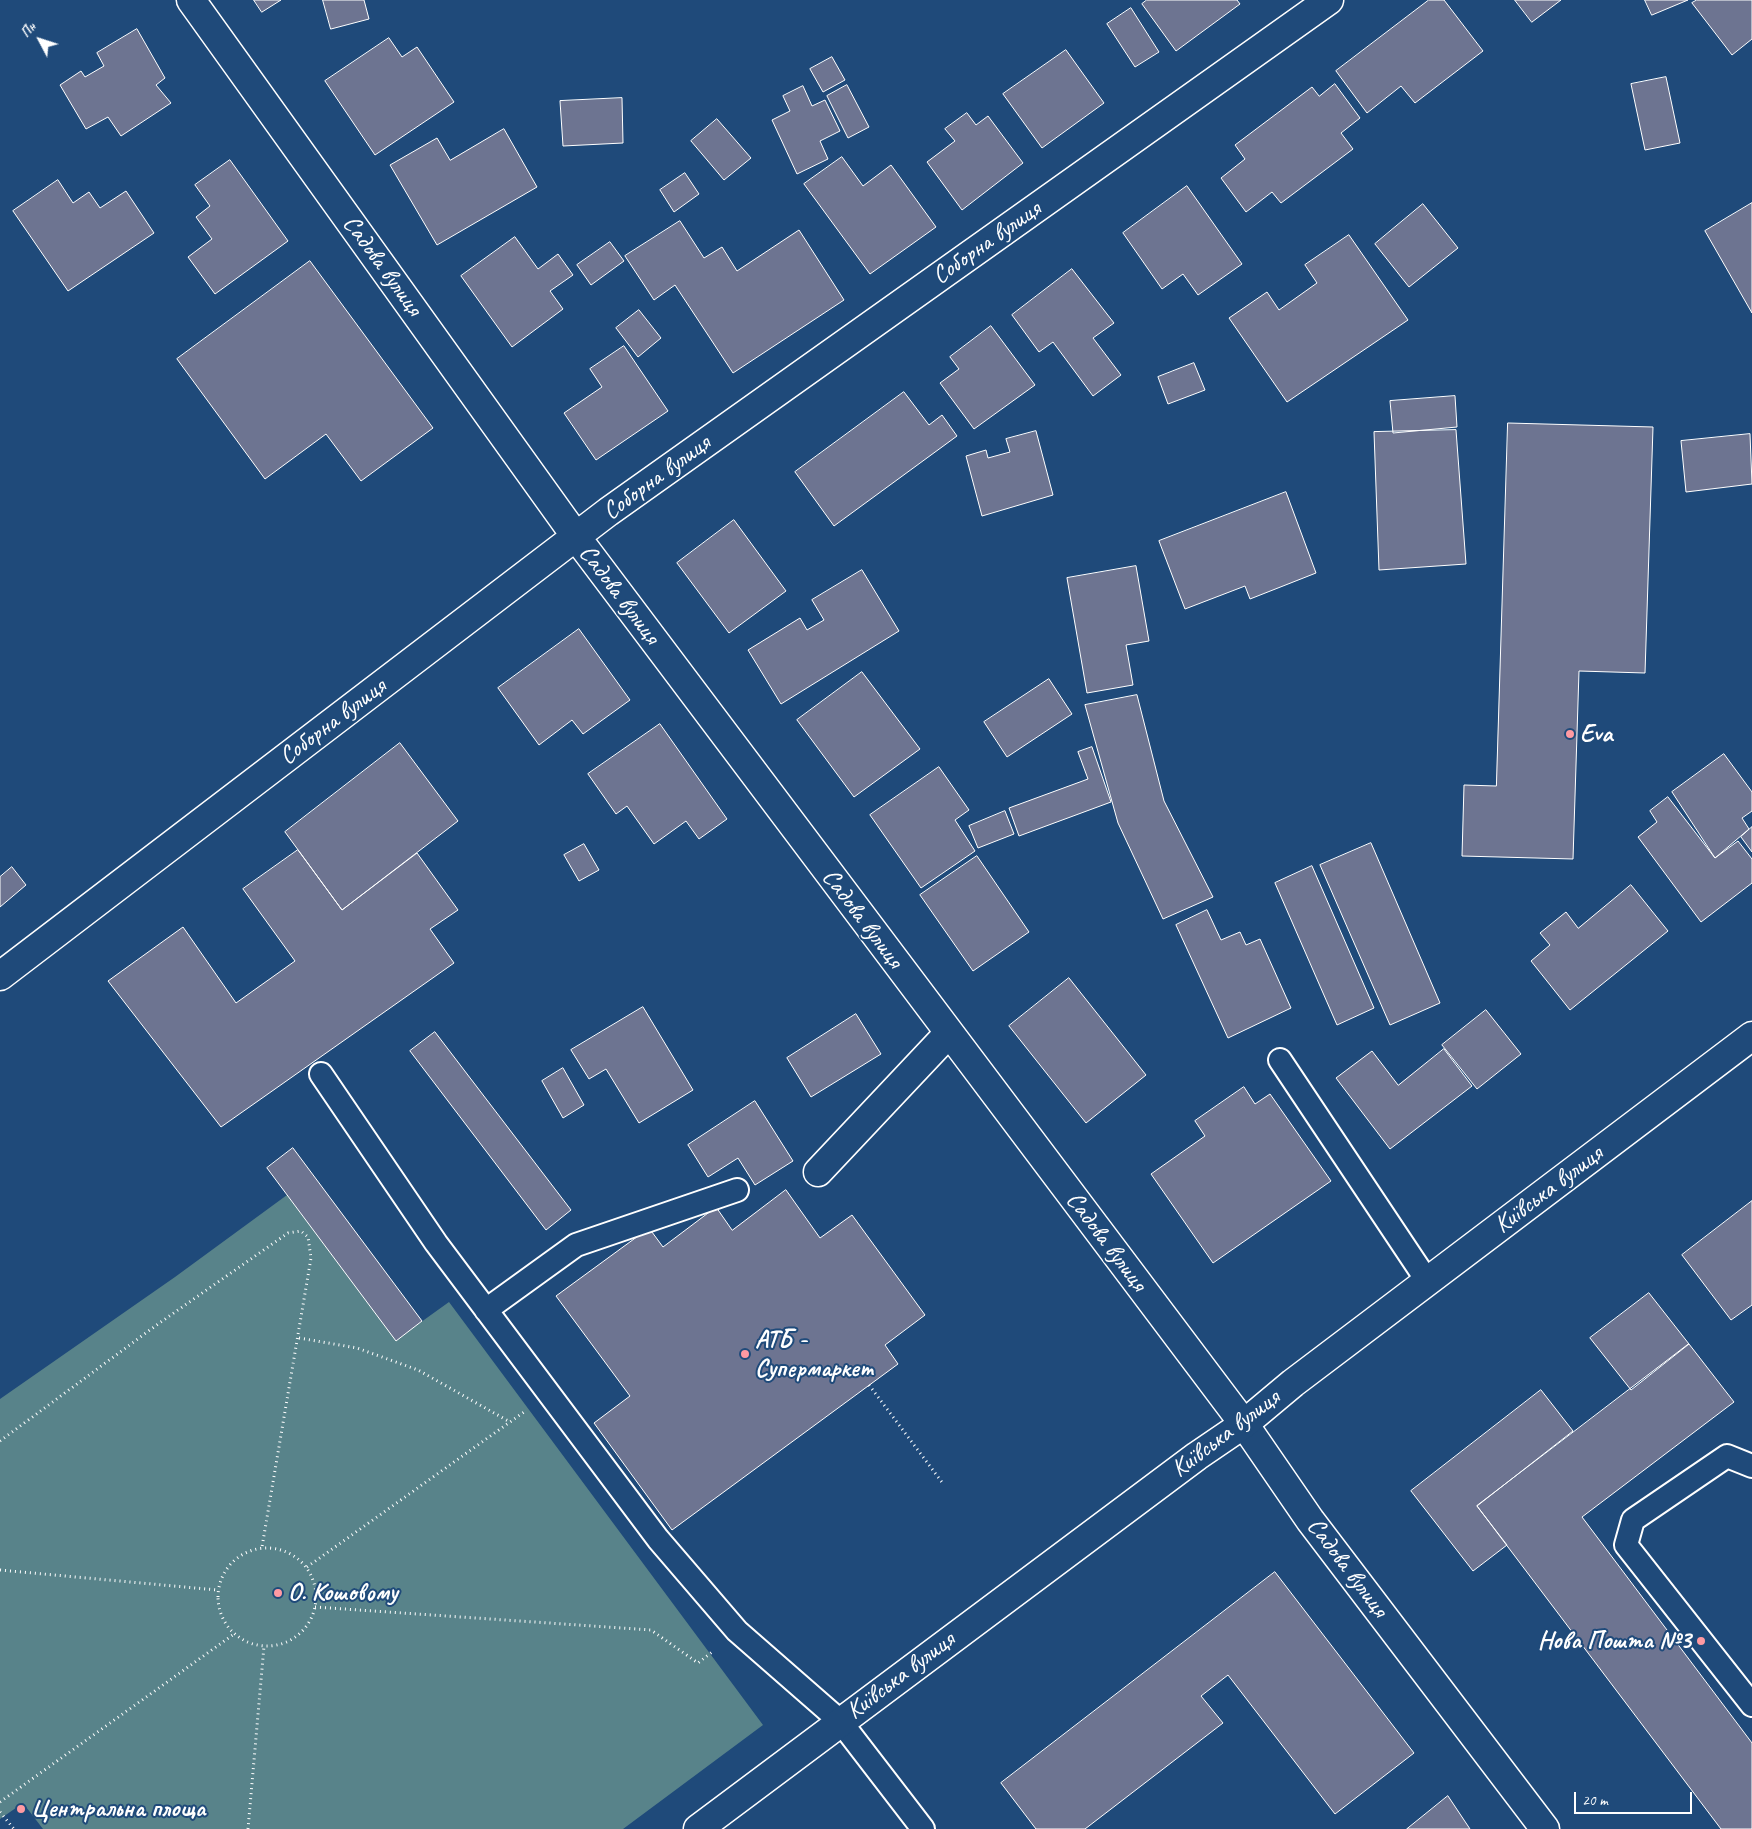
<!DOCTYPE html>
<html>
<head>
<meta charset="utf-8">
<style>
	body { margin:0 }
	#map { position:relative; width:1752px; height:1829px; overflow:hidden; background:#1f4a7a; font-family:Caveat,sans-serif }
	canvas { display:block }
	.north { position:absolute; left:15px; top:15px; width:50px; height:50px; -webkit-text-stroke:4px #1f4a7a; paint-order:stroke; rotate:310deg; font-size:14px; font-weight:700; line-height:20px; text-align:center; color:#fff }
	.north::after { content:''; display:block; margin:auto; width:18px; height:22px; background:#fff; clip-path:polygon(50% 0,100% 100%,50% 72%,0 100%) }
	.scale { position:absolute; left:1574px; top:1792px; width:118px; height:22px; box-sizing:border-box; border:2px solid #fff; border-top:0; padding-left:6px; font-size:15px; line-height:18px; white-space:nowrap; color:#fff; -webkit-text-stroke:4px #1f4a7a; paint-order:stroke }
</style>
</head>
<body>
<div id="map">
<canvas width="1752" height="1829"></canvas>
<div class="north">Пн</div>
<div class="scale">20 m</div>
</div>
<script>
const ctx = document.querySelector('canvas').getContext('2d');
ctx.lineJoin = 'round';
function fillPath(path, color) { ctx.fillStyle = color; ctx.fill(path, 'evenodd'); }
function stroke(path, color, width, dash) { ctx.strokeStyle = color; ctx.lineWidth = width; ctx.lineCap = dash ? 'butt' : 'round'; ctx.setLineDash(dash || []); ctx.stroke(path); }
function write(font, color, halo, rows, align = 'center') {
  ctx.font = font + ' Caveat,sans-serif'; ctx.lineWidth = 4; ctx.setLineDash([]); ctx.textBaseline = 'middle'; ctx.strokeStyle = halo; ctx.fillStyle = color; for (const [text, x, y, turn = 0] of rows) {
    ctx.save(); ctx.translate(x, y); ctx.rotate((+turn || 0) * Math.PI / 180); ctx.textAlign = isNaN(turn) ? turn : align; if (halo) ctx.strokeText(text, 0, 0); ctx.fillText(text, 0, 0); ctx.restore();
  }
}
const green = new Path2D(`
	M287 1195 396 1340 449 1302 763 1725 623 1829H43L23 1803 0 1819V1399L175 1277Z`);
const building = new Path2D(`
	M254 0H281L262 12Z
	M323 0H364L369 19 331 29Z
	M1147 0H1237L1240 4 1176 51 1142 4Z
	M1429 0H1444L1483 51 1415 103 1401 86 1367 113 1336 71Z
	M1515 0H1561L1532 22Z
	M1645 0H1688L1652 15Z
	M1697 0H1752V39L1732 55 1692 3Z
	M1131 8 1159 52 1135 67 1107 24Z
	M137 29 165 78 156 85 171 103 121 136 108 117 86 129 60 85 81 71 85 77 104 66 97 53Z
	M389 38 402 57 417 47 454 102 375 155 325 81Z
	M1066 50 1104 103 1042 148 1003 94Z
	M832 57 845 80 823 92 810 69Z
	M1666 77 1680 143 1645 150 1631 84Z
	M1335 84 1360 118 1341 133 1353 149 1281 203 1272 192 1246 212 1221 178 1245 159 1235 145 1312 87 1319 96Z
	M847 85 869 127 848 138 827 96Z
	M803 86 812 106 825 100 840 131 820 141 828 159 797 174 772 120 790 111 783 96Z
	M622 98 623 143 563 146 560 101Z
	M967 113 976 125 988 116 1023 163 962 210 927 162 955 141 945 129Z
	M717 119 751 158 724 180 691 141Z
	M504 129 537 187 437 245 390 165 437 138 450 160Z
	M842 157 863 186 891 165 936 227 870 274 804 184Z
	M230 160 288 241 215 294 188 257 212 239 196 217 210 206 195 185Z
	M685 173 699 194 674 212 660 190Z
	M58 180 73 203 89 192 100 208 126 191 154 233 68 291 13 211Z
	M1187 186 1242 264 1198 295 1183 274 1162 289 1123 233Z
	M1752 203V313L1705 231Z
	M1423 204 1458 248 1409 287 1375 244Z
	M680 221 704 258 722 247 737 271 799 230 844 300 733 373 675 285 654 300 625 256Z
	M1349 235 1408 320 1287 402 1229 318 1267 292 1279 310 1317 283 1305 265Z
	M515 237 538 269 558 254 573 275 550 291 563 309 512 347 461 276Z
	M610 242 624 261 591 285 577 265Z
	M310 261 433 428 361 481 326 434 265 479 177 359Z
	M1072 269 1114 323 1093 338 1121 375 1093 396 1053 342 1039 352 1012 315Z
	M639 310 661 338 638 357 616 328Z
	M991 326 1035 385 974 429 940 383 959 369 950 357Z
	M624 346 668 411 596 460 564 413 602 387 590 369Z
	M1194 363 1205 390 1168 404 1158 377Z
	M904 392 929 425 942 415 957 436 834 526 795 472Z
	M1455 396 1457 427 1393 433 1390 401Z
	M1508 423 1653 427 1645 673 1579 671 1573 859 1462 856 1464 785 1496 786Z
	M1456 430 1466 564 1379 570 1374 432Z
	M1036 431 1053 495 982 516 966 456 986 450 988 458 1010 452 1006 439Z
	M1750 434 1752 484 1686 492 1681 441Z
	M1286 492 1316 573 1250 599 1245 586 1185 609 1159 541Z
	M734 520 786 591 729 633 677 563Z
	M1136 566 1149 641 1126 645 1133 685 1087 693 1067 578Z
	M862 570 899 631 781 704 748 650 800 618 807 630 824 620 812 600Z
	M579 629 630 700 583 734 572 720 539 745 498 688Z
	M862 672 920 749 854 797 797 720Z
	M1049 679 1072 714 1007 757 984 722Z
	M1137 695 1164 801 1213 897 1163 919 1118 823 1085 705Z
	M660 724 727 819 699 839 686 821 654 844 627 806 616 814 588 774Z
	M400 743 458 821 342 910 285 832Z
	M1092 747 1111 802 1019 836 1009 808 1088 779 1078 752Z
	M1724 754 1752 792V811L1742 818 1749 829 1715 858 1672 792Z
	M939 767 969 810 955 820 975 851 921 888 870 815Z
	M1668 797 1715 858 1738 841 1752 859V883L1701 922 1638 837 1657 822 1650 811Z
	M1005 811 1014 834 978 848 969 826Z
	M1752 827V852L1741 837Z
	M1371 843 1440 1003 1390 1025 1320 865Z
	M584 844 599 870 579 881 564 855Z
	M298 850 342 910 417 853 458 910 430 929 454 963 221 1127 108 981 183 927 236 1003 295 961 243 889Z
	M977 856 1029 932 973 971 920 895Z
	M1312 866 1374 1008 1337 1025 1275 883Z
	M12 867 26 885 0 907V877Z
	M1631 885 1668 931 1570 1010 1531 961 1550 945 1540 933 1566 912 1578 928Z
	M1207 910 1221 940 1240 932 1246 945 1260 939 1291 1008 1228 1038 1176 925Z
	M1069 978 1146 1075 1086 1123 1009 1026Z
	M643 1007 693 1090 639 1123 606 1069 589 1079 571 1050Z
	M1486 1010 1521 1054 1477 1089 1442 1045Z
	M856 1014 881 1054 811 1097 787 1058Z
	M435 1032 571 1210 546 1230 410 1051Z
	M1444 1049 1472 1086 1390 1149 1336 1078 1372 1051 1398 1085Z
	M563 1068 584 1105 563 1118 542 1081Z
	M1244 1087 1255 1104 1270 1094 1331 1181 1213 1263 1151 1174 1205 1136 1195 1121Z
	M755 1101 793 1161 755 1185 738 1158 708 1177 688 1145Z
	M293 1148 422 1321 396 1341 267 1168Z
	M786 1190 820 1238 852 1215 925 1315 885 1345 898 1364 672 1530 594 1423 630 1396 556 1296 649 1228 663 1247 716 1207 732 1230Z
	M1752 1201V1305L1731 1320 1682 1255Z
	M1649 1293 1689 1344 1631 1390 1590 1338Z
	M1689 1344 1734 1402 1582 1517 1752 1743V1829H1721L1477 1506Z
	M1541 1390 1573 1431 1477 1506 1507 1545 1473 1571 1411 1491Z
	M1275 1572 1414 1753 1335 1814 1228 1675 1201 1696 1223 1723 1085 1829H1036L1001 1783Z
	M1448 1796 1470 1829H1407Z`);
const path = new Path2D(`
	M299 1338 357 1348 418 1370 510 1422
	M869 1385 944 1485
	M0 1441 158 1324 288 1233 301 1231 308 1237 311 1258 262 1547
	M218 1597a49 49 0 1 1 98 0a49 49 0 1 1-98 0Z
	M307 1567 524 1412
	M0 1570 217 1590
	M315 1607 651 1630 698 1663 712 1652
	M0 1802 234 1634
	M0 1812 14 1829
	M248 1829 264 1646`);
const service = new Path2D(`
	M1280 1060 1428 1282
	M321 1074 436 1243 658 1539 737 1631 840 1721 923 1829
	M486 1310 576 1245 737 1190
	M1752 1466 1727 1456 1633 1520 1626 1545 1752 1705`);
const minor = new Path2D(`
	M191 0 577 538 1244 1424 1310 1520 1545 1829
	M0 976 608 512 1329 0
	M818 1172 948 1034`);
const secondary = new Path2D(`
	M698 1829 1197 1456 1244 1424 1293 1383 1752 1036`);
const markers = [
	[1570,734,5,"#ff9aa2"],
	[745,1354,5,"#ff9aa2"],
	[278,1593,5,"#ff9aa2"],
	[1701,1641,5,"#ff9aa2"],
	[21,1809,5,"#ff9aa2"]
];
const streetNames = [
	["Соборна вулиця",987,243,-35],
	["Садова вулиця",382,266,54],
	["Соборна вулиця",657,478,-36],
	["Садова вулиця",619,595,53],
	["Соборна вулиця",333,722,-37],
	["Садова вулиця",862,919,53],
	["Київська вулиця",1549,1190,-37],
	["Садова вулиця",1106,1242,53],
	["Київська вулиця",1226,1434,-37],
	["Садова вулиця",1347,1568,53],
	["Київська вулиця",901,1676,-37]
];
const poiNames = [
	["Eva",1580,734],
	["АТБ -",755,1340],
	["Супермаркет",755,1369],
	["О. Кошовому",288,1593],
	["Нова Пошта №3",1691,1641,"right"],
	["Центральна площа",31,1809]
];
fillPath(green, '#58838a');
fillPath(building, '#6d7491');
stroke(building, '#fff', 1);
stroke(service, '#fff', 26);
stroke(minor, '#fff', 31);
stroke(secondary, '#fff', 31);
stroke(path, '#fff', 3, [1, 4]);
stroke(service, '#1f4a7a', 22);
stroke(minor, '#1f4a7a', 28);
stroke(secondary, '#1f4a7a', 28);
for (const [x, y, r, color] of markers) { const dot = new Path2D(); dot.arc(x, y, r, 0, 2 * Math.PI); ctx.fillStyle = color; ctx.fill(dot); stroke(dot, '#1f4a7a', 2); }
write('25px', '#fff', '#1f4a7a', streetNames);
write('bold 25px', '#fff', '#1f4a7a', poiNames, 'left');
</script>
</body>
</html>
